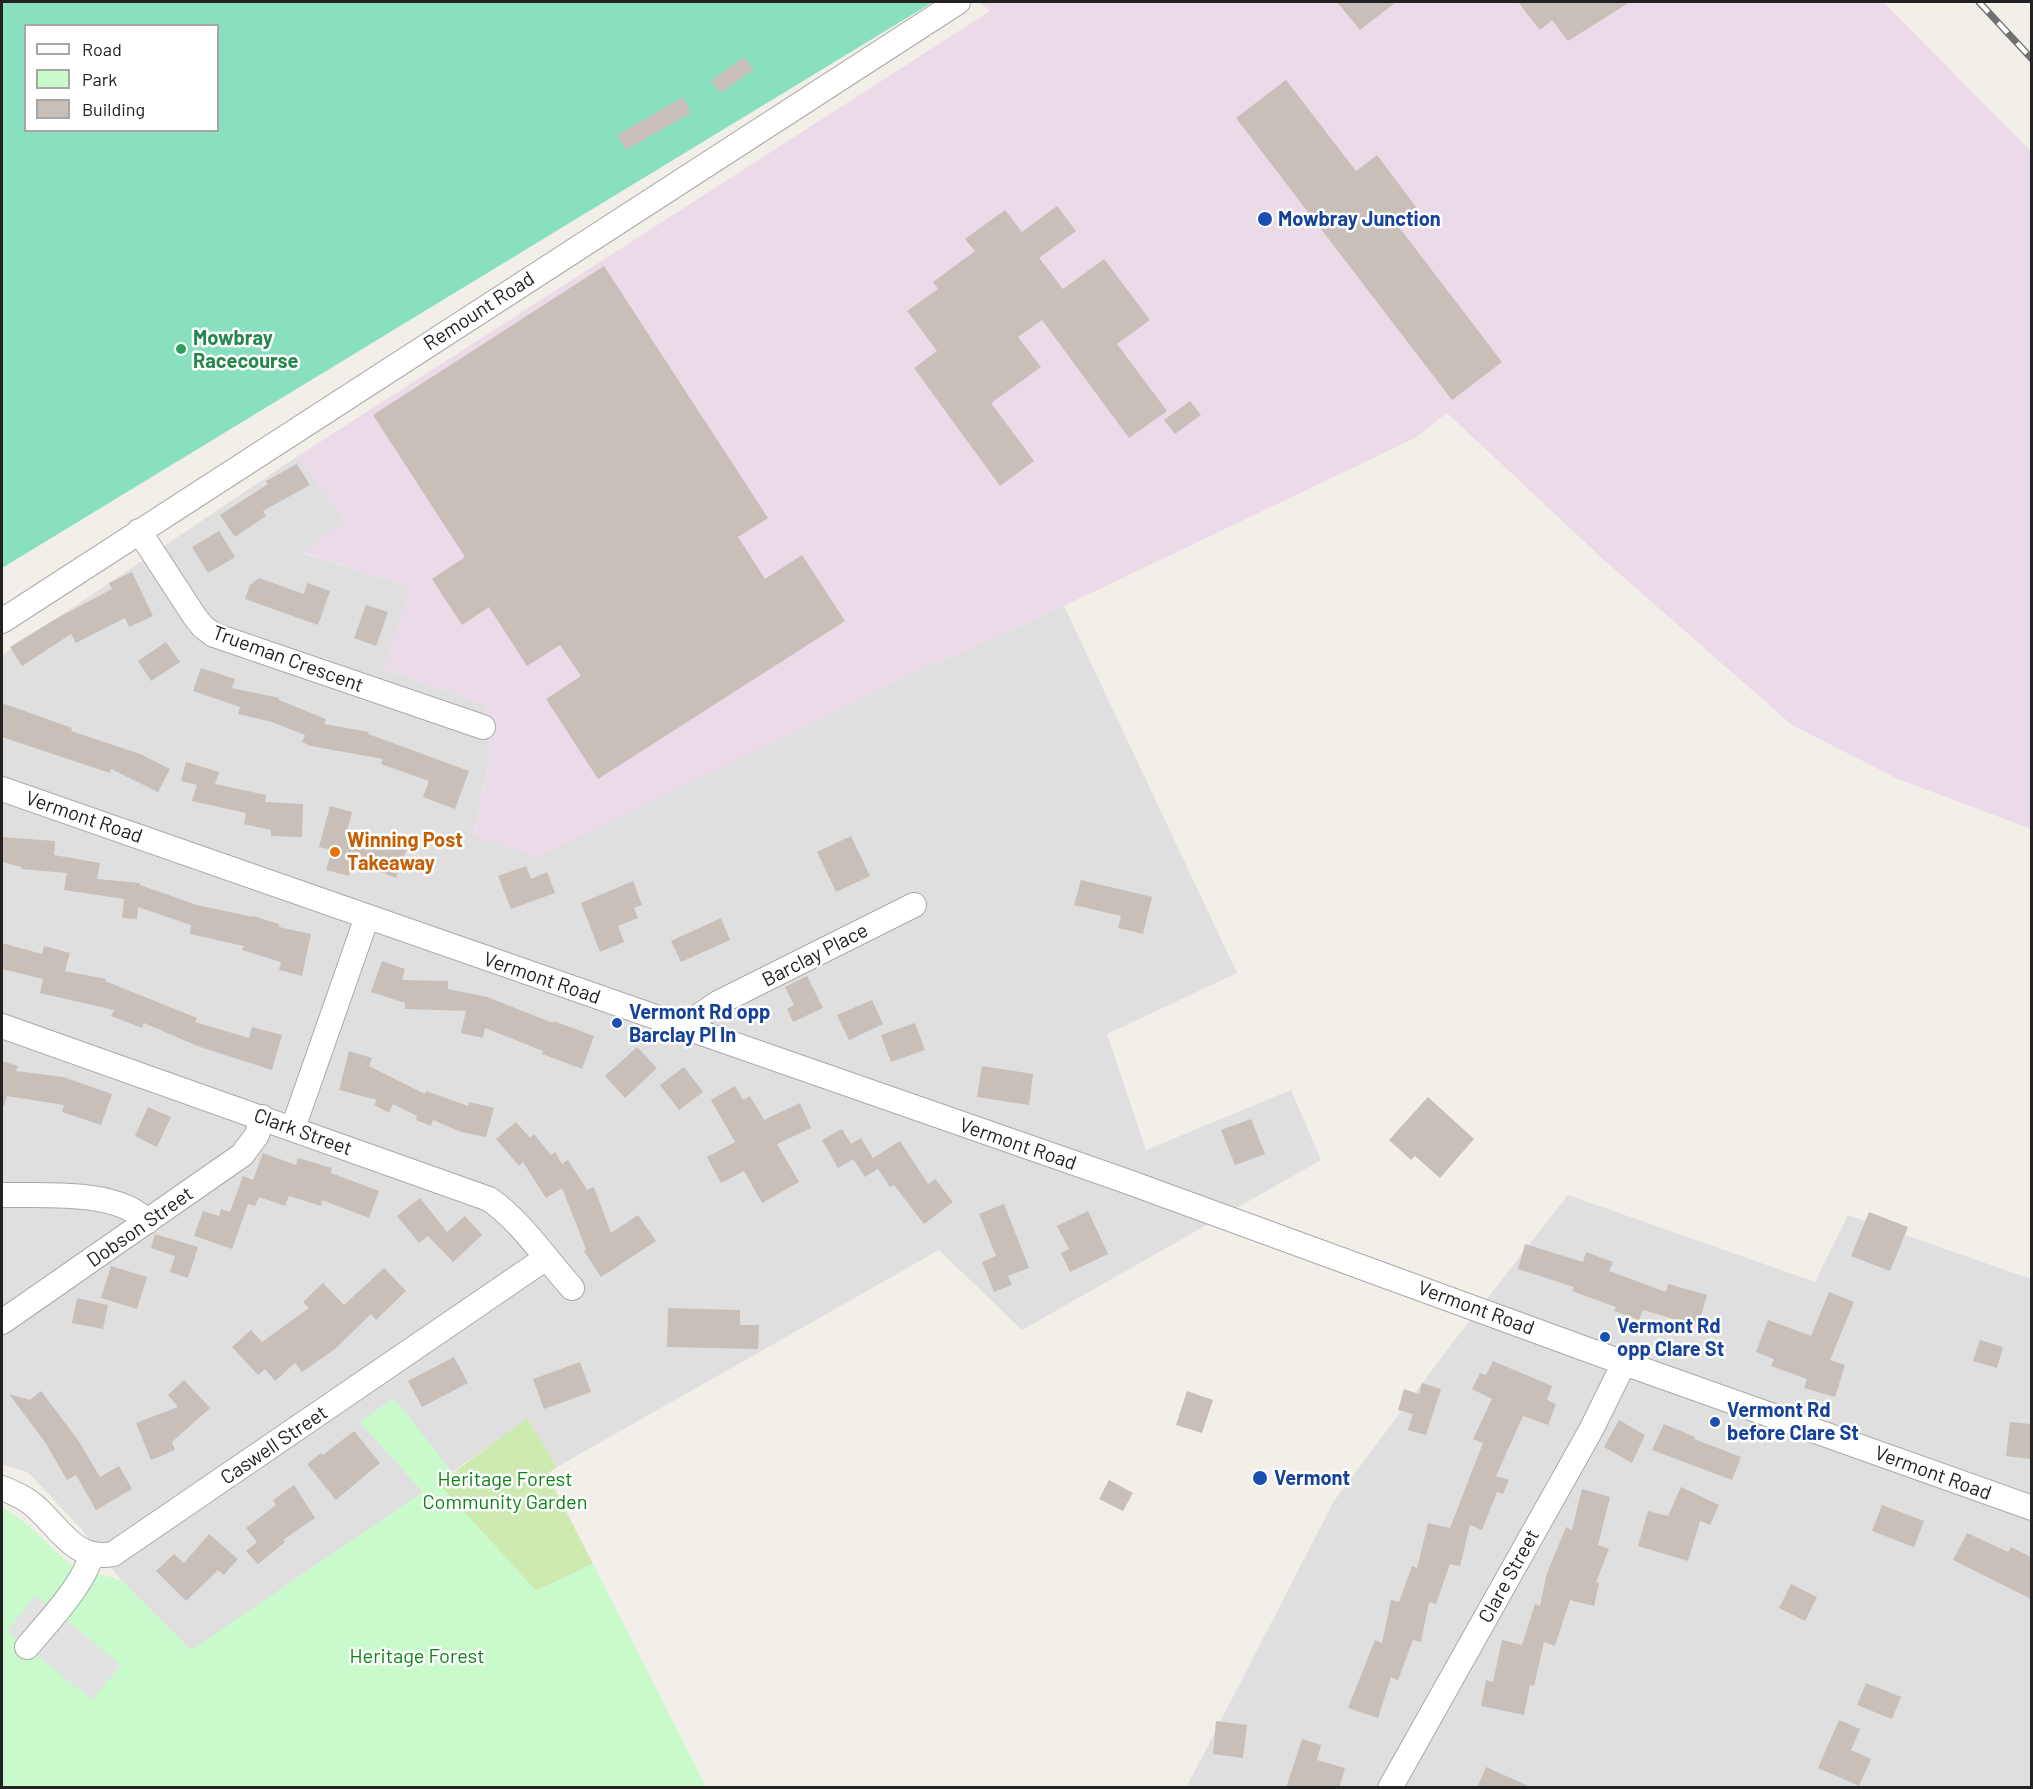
<!DOCTYPE html>
<html>
<head>
<meta charset="utf-8">
<style>
	body { margin:0 }
	#map { position:relative; width:2033px; height:1789px; overflow:hidden; background:#f2efe9; font-family:Barlow,sans-serif }
	canvas { display:block }
	.frame { position:absolute; inset:0; border:3px solid #222; pointer-events:none }
	.legend { position:absolute; left:24px; top:24px; width:195px; height:108px; box-sizing:border-box; background:#fff; border:2px solid #a7a7a7; margin:0; padding:8px 10px; list-style:none; font-size:18px; color:#222 }
	.legend li { display:flex; align-items:center; gap:12px; height:30px }
	.legend b { width:30px; border:2px solid #a7a7a7 }
</style>
</head>
<body>
<div id="map">
<canvas width="2033" height="1789"></canvas>
<div class="frame"></div>
<ul class="legend">
<li><b style="height:8px;background:#fff"></b>Road</li>
<li><b style="height:16px;background:#c8facc"></b>Park</li>
<li><b style="height:16px;background:#c7bfb8"></b>Building</li>
</ul>
</div>
<script>
const ctx = document.querySelector('canvas').getContext('2d');
ctx.lineJoin = 'round';
function fillPath(path, color) { ctx.fillStyle = color; ctx.fill(path, 'evenodd'); }
function stroke(path, color, width, dash) { ctx.strokeStyle = color; ctx.lineWidth = width; ctx.lineCap = dash ? 'butt' : 'round'; ctx.setLineDash(dash || []); ctx.stroke(path); }
function write(font, color, halo, rows, align = 'center') {
  ctx.font = font + ' Barlow,sans-serif'; ctx.lineWidth = 5; ctx.setLineDash([]); ctx.textBaseline = 'middle'; ctx.strokeStyle = halo; ctx.fillStyle = color; for (const [text, x, y, turn = 0] of rows) {
    ctx.save(); ctx.translate(x, y); ctx.rotate((+turn || 0) * Math.PI / 180); ctx.textAlign = isNaN(turn) ? turn : align; if (halo) ctx.strokeText(text, 0, 0); ctx.fillText(text, 0, 0); ctx.restore();
  }
}
const residential = new Path2D(`
	M298 456 345 522 302 553 411 587 384 669 483 704 491 752 473 835 932 665 1064 606 1237 973 1107 1034 1146 1150 1291 1090 1321 1160 1022 1330 939 1250 557 1467 527 1419 452 1472 394 1399 360 1422 423 1492 191 1651 121 1580 82 1530 29 1473 2 1464V655Z
	M1568 1195 1815 1282 1848 1215 2031 1279V1787L1186 1788 1334 1501 1453 1342Z`);
const industrial = new Path2D(`
	M979 2H1883L2031 151V829L1898 779 1792 725 1606 562 1447 413 1415 438 1064 606 932 665 537 857 473 836 491 753 483 704 384 669 410 587 301 552 345 522 298 456 990 11Z`);
const grass = new Path2D(`
	M527 1418 557 1467 547 1474 593 1564 536 1591 438 1484Z`);
const park = new Path2D(`
	M394 1398 452 1472 439 1484 536 1591 593 1564 706 1787H2V1507L23 1521 73 1567 121 1580 191 1650 423 1492 360 1422Z`);
const pitch = new Path2D(`
	M2 2H933L2 568ZM26 26H218V130H26Z`);
const parking = new Path2D(`
	M36 1595 121 1665 92 1700 7 1631Z`);
const building = new Path2D(`
	M1337 2H1396L1360 30Z
	M1518 2H1630L1568 41 1552 20 1540 30Z
	M744 57 754 70 720 93 711 81Z
	M1286 80 1356 171 1377 155 1416 207 1395 222 1502 362 1452 400 1236 118Z
	M683 97 691 113 626 150 617 135Z
	M1057 206 1076 231 1039 258 1063 289 1104 259 1150 320 1117 344 1167 411 1129 438 1042 320 1018 337 1041 367 991 403 1034 461 1000 486 914 368 937 351 907 311 938 289 933 282 975 251 965 239 1005 210 1022 232Z
	M604 266 768 518 738 537 765 579 802 555 845 621 598 779 546 699 581 676 560 645 527 666 489 607 462 625 432 579 465 557 373 415Z
	M1190 401 1201 415 1175 434 1164 420Z
	M297 464 310 485 263 511 266 516 235 537 220 515 268 484 266 481Z
	M219 531 235 557 208 573 192 547Z
	M132 572 153 616 129 627 125 618 76 643 71 634 22 666 10 647 52 621 112 589 109 583Z
	M259 578 304 594 307 583 330 591 318 625 245 599 250 585Z
	M366 605 388 612 376 646 354 638Z
	M166 642 180 662 151 681 138 661Z
	M201 668 235 679 232 688 279 698V700L326 719 324 724 369 732 368 734 469 771 455 809 423 797 429 781 381 764 383 759 311 746 302 742 305 735 272 722 238 714 240 707 193 691Z
	M2 703 72 728 71 731 140 754 170 769 158 792 111 769 110 773 2 737Z
	M186 762 219 772 215 784 266 795 265 802 303 804 302 837 271 836V830L244 824 246 813 192 801 197 785 181 781Z
	M330 806 352 812 347 831 382 840 384 834 409 843 396 878 352 862 349 876 326 870 332 850 319 847Z
	M851 836 870 876 836 892 817 852Z
	M2 837 55 841 54 855 100 863 97 879 140 883V885L197 905 253 917V916L279 924V927L311 934 302 976 279 970 281 962 242 950 244 946 190 934 191 925 138 907 137 919 122 918 124 899 64 890 67 873 21 869V867L2 862Z
	M526 866 531 879 547 872 555 893 511 909 498 876Z
	M1081 880 1152 897 1143 934 1118 928 1121 916 1074 905Z
	M633 881 642 905 634 908 638 918 618 926 624 942 600 952 581 903Z
	M721 918 730 940 681 962 671 941Z
	M2 943 42 954 44 946 70 953 65 971 106 979 105 981 197 1018 195 1022 249 1038 252 1027 282 1035 272 1070 200 1047 144 1023 142 1028 111 1016 114 1010 40 993 43 979 2 969Z
	M382 961 405 969 402 980 448 981V989L487 997 553 1023 554 1021 594 1036 582 1069 542 1054 543 1051 485 1028 483 1038 461 1033 466 1011 405 1009V1003L371 992Z
	M807 976 823 1008 793 1022 787 1009 794 1005 785 987Z
	M872 1000 883 1024 849 1040 837 1015Z
	M915 1023 925 1050 891 1062 881 1035Z
	M637 1047 657 1068 625 1098 605 1076Z
	M349 1051 372 1058 369 1066 425 1094 426 1091 468 1106 469 1102 494 1108 486 1137 461 1132 433 1120 431 1126 416 1120 417 1116 393 1104 389 1113 374 1105 377 1100 339 1090Z
	M2 1061 18 1066 16 1071 63 1077 112 1094 101 1125 62 1112 64 1105 7 1096 4 1106 2 1105Z
	M982 1066 1033 1074 1029 1105 977 1097Z
	M684 1067 703 1092 679 1110 660 1085Z
	M735 1086 743 1100 750 1096 764 1120 800 1103 811 1128 777 1144 799 1182 762 1203 744 1171 721 1183 707 1157 735 1142 711 1100Z
	M1428 1097 1474 1139 1440 1178 1415 1156 1411 1160 1389 1140Z
	M148 1107 171 1117 157 1147 135 1136Z
	M1251 1119 1265 1154 1235 1165 1221 1130Z
	M516 1122 530 1138 534 1134 551 1155 555 1152 562 1164 568 1160 587 1190 594 1187 611 1233 638 1215 656 1241 601 1277 584 1251 586 1249 562 1188 546 1198 523 1162 519 1166 496 1139Z
	M842 1129 851 1144 861 1138 873 1158 900 1141 928 1184 935 1179 953 1202 924 1224 894 1185 890 1187 878 1169 865 1177 853 1159 838 1168 822 1140Z
	M263 1153 296 1165 298 1158 332 1168 331 1173 379 1191 369 1218 322 1200 321 1206 289 1196 285 1206 259 1197 255 1206 248 1204 232 1249 194 1236 203 1211 219 1216 221 1209 230 1212 243 1176 253 1180Z
	M420 1198 447 1232 465 1216 482 1235 453 1262 428 1236 419 1243 397 1216Z
	M1004 1204 1029 1268 1008 1276 1012 1285 994 1292 982 1262 996 1256 979 1214Z
	M1088 1211 1108 1254 1070 1272 1061 1253 1069 1249 1057 1226Z
	M1869 1212 1908 1227 1890 1271 1851 1256Z
	M155 1234 198 1247 188 1278 170 1272 175 1256 151 1248Z
	M1525 1244 1583 1262 1586 1252 1613 1262 1609 1271 1666 1292 1668 1284 1707 1295 1698 1326 1643 1310 1639 1320 1614 1311 1616 1307 1572 1291 1574 1287 1518 1269Z
	M111 1266 147 1277 137 1309 101 1298Z
	M384 1268 406 1291 376 1320 371 1314 335 1349 302 1372 295 1363 275 1381 265 1369 258 1375 232 1347 251 1330 262 1342 309 1308 303 1302 323 1283 344 1305Z
	M1829 1292 1854 1302 1830 1360 1845 1365 1835 1397 1804 1388 1807 1379 1771 1366 1774 1359 1756 1352 1768 1320 1811 1336Z
	M77 1298 108 1305 103 1329 72 1323Z
	M668 1308 740 1310V1325H759L758 1349 667 1347Z
	M1980 1340 2003 1347 1997 1368 1973 1361Z
	M454 1357 468 1383 422 1407 408 1381Z
	M1493 1361 1552 1386 1547 1400 1556 1404 1548 1425 1523 1416 1496 1476 1509 1480 1503 1494 1497 1492 1482 1530 1470 1525 1460 1566 1450 1564 1436 1604 1429 1602 1421 1642 1413 1640 1398 1680 1391 1677 1378 1718 1348 1708 1375 1640 1382 1643 1391 1600 1399 1602 1412 1566 1417 1568 1428 1523 1450 1528 1483 1443 1473 1439 1492 1399 1472 1389 1480 1373 1486 1375Z
	M580 1362 591 1392 544 1409 533 1379Z
	M184 1380 210 1408 172 1442 175 1450 151 1460 136 1423 178 1407 168 1395Z
	M1422 1383 1441 1389 1426 1435 1408 1430 1413 1414 1398 1410 1404 1389 1419 1394Z
	M41 1391 78 1440 100 1477 119 1466 132 1489 96 1510 76 1475 67 1480 45 1442 9 1394 30 1400Z
	M1187 1391 1213 1400 1202 1433 1176 1425Z
	M1619 1420 1645 1435 1632 1463 1604 1447Z
	M2010 1422 2031 1424V1459L2006 1456Z
	M1664 1424 1695 1437 1694 1439 1741 1457 1732 1480 1652 1450Z
	M354 1431 380 1463 336 1500 307 1464 321 1453 323 1455Z
	M1109 1480 1133 1493 1123 1511 1099 1499Z
	M294 1485 315 1518 283 1540 285 1542 258 1564 246 1551 257 1542 246 1528 276 1505 273 1500Z
	M1681 1487 1719 1505 1710 1525 1700 1521 1688 1561 1638 1546 1648 1511 1668 1516Z
	M1582 1489 1610 1497 1598 1545 1609 1549 1596 1582 1599 1583 1594 1606 1570 1600 1555 1646 1544 1642 1534 1686 1530 1685 1524 1715 1481 1706 1486 1680 1493 1682 1502 1640 1522 1645 1535 1604 1540 1606 1547 1573 1566 1527 1572 1530Z
	M1882 1505 1924 1521 1914 1547 1872 1531Z
	M1967 1533 2008 1552 2011 1547 2031 1557V1599L1953 1560Z
	M209 1534 238 1559 224 1575 218 1570 186 1601 156 1571 174 1554 184 1563Z
	M1791 1584 1817 1597 1805 1621 1779 1608Z
	M1866 1683 1901 1697 1892 1719 1857 1705Z
	M1839 1720 1860 1729 1851 1750 1871 1759 1859 1786 1818 1768Z
	M1216 1721 1247 1725 1243 1758 1213 1754Z
	M1302 1739 1321 1745 1317 1760 1345 1768 1339 1788H1286Z
	M1486 1767 1533 1788H1477Z`);
const minor = new Path2D(`
	M139 531 195 617 203 627 214 635 483 727
	M2 621 958 2
	M2 789 1123 1180 1624 1363 2032 1508
	M2 1026 489 1199C520 1220 546 1259 572 1288
	M689 1028 693 1020 718 1003 914 905
	M293 1128 367 917
	M2 1195C41 1196 120 1189 147 1222
	M2 1322 242 1155 257 1135 262 1117
	M2 1488C12 1492 22 1496 31 1503 58 1524 73 1562 113 1554L546 1258
	M27 1647C47 1623 84 1585 91 1555
	M1390 1788 1591 1430 1624 1363`);
const rail = new Path2D(`
	M1979 2 2032 59`);
const markers = [
	[1265,219,8,"#1a4fb4"],
	[181,349,6,"#2e9e5b"],
	[335,852,6,"#e8710a"],
	[617,1023,6,"#1a4fb4"],
	[1605,1337,6,"#1a4fb4"],
	[1715,1422,6,"#1a4fb4"],
	[1260,1478,8,"#1a4fb4"]
];
const transitNames = [
	["Mowbray Junction",1278,219],
	["Vermont Rd opp",629,1012],
	["Barclay Pl In",629,1035],
	["Vermont Rd",1617,1326],
	["opp Clare St",1617,1349],
	["Vermont Rd",1727,1410],
	["before Clare St",1727,1433],
	["Vermont",1274,1478]
];
const streetNames = [
	["Remount Road",479,311,-33],
	["Trueman Crescent",288,659,20],
	["Vermont Road",84,817,19],
	["Barclay Place",815,955,-27],
	["Vermont Road",542,978,19],
	["Clark Street",303,1132,20],
	["Vermont Road",1018,1144,19],
	["Dobson Street",140,1227,-35],
	["Vermont Road",1476,1308,20],
	["Caswell Street",274,1445,-34],
	["Vermont Road",1933,1473,20],
	["Clare Street",1509,1576,-61]
];
const leisureNames = [
	["Mowbray",193,338],
	["Racecourse",193,361]
];
const foodNames = [
	["Winning Post",347,840],
	["Takeaway",347,863]
];
const parkNames = [
	["Heritage Forest",505,1479],
	["Community Garden",505,1502],
	["Heritage Forest",417,1656]
];
fillPath(residential, '#e0dfdf');
fillPath(industrial, '#ebdbe8');
fillPath(grass, '#cdebb0');
fillPath(park, '#c8facc');
fillPath(pitch, '#88e0be');
fillPath(parking, '#e2e2e2');
fillPath(building, '#c7bfb8');
stroke(minor, '#a9a9a9', 26);
stroke(minor, '#fff', 24);
stroke(rail, '#707070', 7);
stroke(rail, '#fff', 4.5, [14]);
for (const [x, y, r, color] of markers) { const dot = new Path2D(); dot.arc(x, y, r, 0, 2 * Math.PI); ctx.fillStyle = color; ctx.fill(dot); stroke(dot, '#fff', 2); }
write('bold 20px', '#164399', '#fff', transitNames, 'left');
write('20px', '#222', '#fff', streetNames);
write('bold 20px', '#27864d', '#fff', leisureNames, 'left');
write('bold 20px', '#c56008', '#fff', foodNames, 'left');
write('20px', '#0c8416', '#fff', parkNames);
</script>
</body>
</html>
